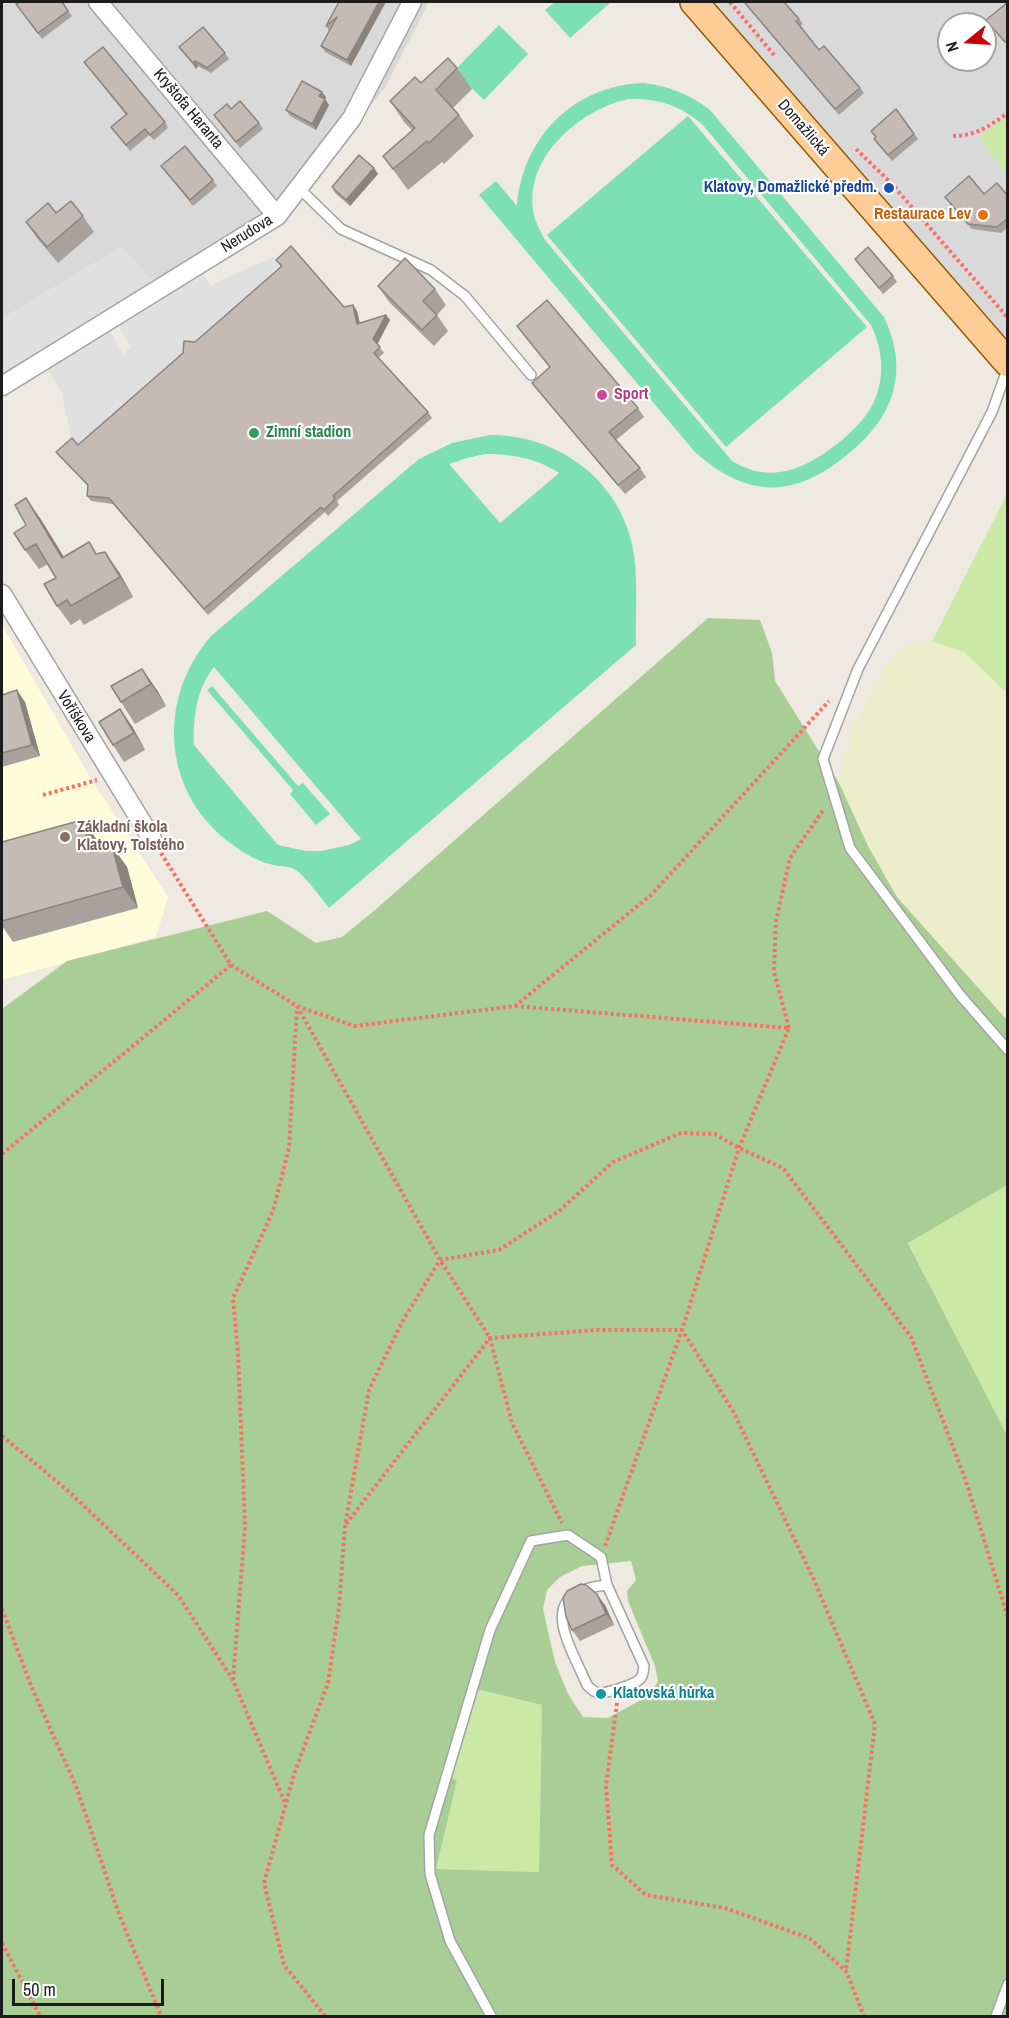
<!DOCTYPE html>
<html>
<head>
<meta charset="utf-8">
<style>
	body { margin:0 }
	#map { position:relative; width:1009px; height:2018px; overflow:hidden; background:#eee9e1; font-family:"Archivo Narrow",sans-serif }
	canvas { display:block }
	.frame { position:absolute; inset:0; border:3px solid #1c1c1c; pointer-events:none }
	.north { position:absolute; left:937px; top:12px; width:60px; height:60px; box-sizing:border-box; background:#fff; border:2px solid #a4a4a4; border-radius:50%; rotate:252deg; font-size:16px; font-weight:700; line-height:24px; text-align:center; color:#1c1c1c }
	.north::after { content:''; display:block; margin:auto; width:21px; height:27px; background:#c80009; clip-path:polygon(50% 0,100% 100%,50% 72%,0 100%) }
	.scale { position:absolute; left:12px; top:1979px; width:152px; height:27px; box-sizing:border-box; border:3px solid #1c1c1c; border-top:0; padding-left:8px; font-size:18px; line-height:21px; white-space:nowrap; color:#1c1c1c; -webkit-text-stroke:4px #fff; paint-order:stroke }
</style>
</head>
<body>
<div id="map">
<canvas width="1009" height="2018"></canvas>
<div class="frame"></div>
<div class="north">N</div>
<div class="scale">50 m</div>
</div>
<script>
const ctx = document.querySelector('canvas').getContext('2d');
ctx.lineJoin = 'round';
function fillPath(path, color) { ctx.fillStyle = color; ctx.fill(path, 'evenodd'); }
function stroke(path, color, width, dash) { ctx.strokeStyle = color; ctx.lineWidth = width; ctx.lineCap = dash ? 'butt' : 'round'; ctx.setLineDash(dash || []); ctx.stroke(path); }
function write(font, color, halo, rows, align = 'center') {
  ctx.font = font + ' "Archivo Narrow",sans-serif'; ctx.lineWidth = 4.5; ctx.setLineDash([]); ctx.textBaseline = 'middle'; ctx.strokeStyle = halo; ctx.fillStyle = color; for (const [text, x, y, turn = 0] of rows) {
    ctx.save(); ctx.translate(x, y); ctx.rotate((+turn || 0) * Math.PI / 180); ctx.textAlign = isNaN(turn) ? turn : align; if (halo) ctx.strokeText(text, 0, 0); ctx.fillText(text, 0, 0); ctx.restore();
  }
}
const residential = new Path2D(`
	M2 2H429L385 88 287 205 2 389Z
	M707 2H1007V337H992ZM949 24H985V60H949Z`);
const education = new Path2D(`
	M2 625 90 777 168 897 156 937 2 980Z`);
const farmland = new Path2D(`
	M932 641 964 652 1007 693V1020L897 897 868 846 839 783 852 729 885 666 908 644Z`);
const grass = new Path2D(`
	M1007 117V176L979 137Z
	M1007 494 1008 693H1007L964 652 932 641Z
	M1007 1185V1435L908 1242Z
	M481 1690 542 1705 539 1872 436 1869 457 1781 452 1779 475 1693Z`);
const forest = new Path2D(`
	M708 618 760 620 772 653 775 681 839 783 868 846 897 897 1007 1020V1185L908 1243 1007 1435V2016H2V1009L67 961 267 911 316 943 342 937 375 910ZM631 1561 636 1580 627 1591 628 1601 655 1666 658 1681 650 1695 608 1718 583 1717 568 1694 555 1662 543 1609 547 1590 560 1577 582 1566ZM481 1690 542 1705 539 1872 436 1869 457 1781 452 1778 475 1693Z`);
const pitch = new Path2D(`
	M555 2H611L570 38 545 10Z
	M499 25 528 54 484 100 454 71Z
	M643 83C669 86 689 94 710 110L884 317C910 372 894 417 848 454 794 499 747 499 694 451L479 195 496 181 517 206C523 137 573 86 643 83ZM628 99C657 98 680 105 702 124L871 325C882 348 885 373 876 397 869 415 856 428 842 440 809 467 773 486 732 461L545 240C541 232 536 224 534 215 522 159 579 110 628 99Z
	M688 116 867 327 726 447 547 235Z
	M490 435C556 435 617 477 632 544 639 576 635 612 636 645L329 908C322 899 305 876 296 870 290 865 277 867 270 864 257 861 244 853 233 845 163 795 155 701 211 636L419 459 452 443ZM485 454C511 454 537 458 559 473L500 523 449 464 467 458ZM214 667 361 839 349 845 321 851H306L278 845 194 745C193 718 196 690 214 667Z
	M212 686 298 786 303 783 330 814 316 825 290 794 293 790 207 690Z`);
const parking = new Path2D(`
	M122 246 149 277 160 279 2 373V318Z
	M273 257 286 272 188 354 82 450 76 444 71 437 62 393 47 368 110 331 124 355 131 347 119 326 203 275 211 285Z`);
const path = new Path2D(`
	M730 2 774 55
	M953 136C976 136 989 126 1008 113
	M856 149 891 183 1008 318
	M43 795 97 780
	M161 853 231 965 297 1006 354 1026 515 1006 651 895 829 701
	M297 1006 440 1260 490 1338 512 1423 562 1523
	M515 1006 789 1028 739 1148 682 1330 605 1546
	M789 1028 774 972 776 921 790 858 824 809
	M2 1154 231 965
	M2 1436 66 1489 178 1595 233 1680 285 1803
	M346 1524 490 1338 596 1330H682L733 1411 814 1580 875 1724 846 1971
	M2 1609 32 1688 76 1786 119 1914 161 2016
	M233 1680 245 1527 238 1352 233 1298 273 1211 289 1148 297 1006
	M617 1703 606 1785 612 1865 646 1895 725 1908 809 1938 846 1971 864 2016
	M2 1943 40 2016
	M325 2016 284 1965 264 1883 294 1774 328 1683 339 1607 345 1526 369 1390 402 1322 440 1260 499 1250 559 1211 613 1162 681 1133 715 1134 739 1148 783 1168 911 1337 966 1481 1008 1618`);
const service = new Path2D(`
	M299 188 341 229 431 270 465 296 531 375
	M1008 367 992 412 858 669 823 759 850 848 960 995 1008 1050
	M491 2016 450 1941 430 1874 429 1835 490 1630 531 1541 568 1535 601 1557 607 1585 644 1666C643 1671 644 1675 640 1679 634 1685 607 1693 599 1693 593 1692 590 1688 587 1685 568 1641 534 1592 607 1585
	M996 2016 1008 1984`);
const minor = new Path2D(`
	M98 2 277 216
	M2 386 277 216 352 118 412 2
	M2 594 152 839`);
const primary = new Path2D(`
	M694 2 1008 363`);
const wall = new Path2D(`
	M339 2 351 66 325 52 321 46 329 31 326 26Z
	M745 3 799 19 803 24 800 26 819 50 860 88 864 93 839 115Z
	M16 4 68 11 72 16 42 39Z
	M179 47 225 53 229 59 211 73 198 66 196 69Z
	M84 62 165 122 168 128 154 140 149 135 130 151 111 127 126 115Z
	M457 68 472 89 453 108 459 115 474 136 444 164 442 162 408 190 383 156 413 131 404 122 390 101 421 83Z
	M326 97 325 99 329 105 316 130 290 116 286 110Z
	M231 109 259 123 263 129 240 148 214 115Z
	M896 109 918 139 892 161 878 144 874 139 876 137 871 131Z
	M161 166 213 180 217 186 193 206Z
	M374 168 378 174 350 206 335 193 332 187Z
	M984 194 1008 196V227L1001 233 972 229 945 197Z
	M56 213 83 216 94 232 58 263 37 238 26 222Z
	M855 259 893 276 897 282 883 294Z
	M276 260 344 307 353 305 357 311 360 323 386 315 390 320 377 344 384 353 378 358 428 412 432 418 337 501 339 505 328 516 325 512 208 615 113 504 91 501 87 496 88 486 60 457 56 452 78 445 281 267Z
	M378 286 435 289 446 305 437 315 448 331 434 346 389 302Z
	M517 326 638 408 644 417 616 440 640 468 646 477 625 494 539 392 532 383 550 368Z
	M40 518 64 557 97 554 119 572 133 597 84 625 80 619 71 625 57 606 56 578 48 564 39 569 25 550Z
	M142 669 157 690 166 706 135 724 121 702Z
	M2 695 25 702 40 756 2 767Z
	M132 726 145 750 124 762 113 745Z
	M82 820 97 840 99 850 112 846 127 867 138 908 13 942 2 926V842Z
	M605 1605 614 1625 580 1641 572 1630Z`);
const shadedWall = new Path2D(`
	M379 2H386L351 66 347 60Z
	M195 61 198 66 196 69 193 63Z
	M322 92 326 97 323 102 319 96Z
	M325 99 329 105 316 130 312 124Z
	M374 168 378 174 350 206 346 200Z
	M353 305 357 311 361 330 357 324Z
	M386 315 390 320 377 345 373 339Z
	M26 498 40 518 76 577 62 558Z
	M105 552 119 572 133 597 120 577Z
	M142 669 157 690 166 706 151 684Z
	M17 690 25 702 40 756 32 745Z
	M120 709 132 726 145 750 134 733Z
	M82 820 97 840 106 873 91 852Z
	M112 846 127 867 138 908 123 887Z
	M597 1594 605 1605 614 1625 606 1614Z`);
const building = new Path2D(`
	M20 2H62L68 11 38 33 16 4Z
	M339 2H379L347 60 321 46 337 17 326 26Z
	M747 2H784L799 19 796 21 819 50 824 46 860 88 835 109 745 3Z
	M1008 2V40L1005 42 986 20Z
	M203 27 225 53 207 68 195 61 193 63 179 47Z
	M103 47 165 122 150 135 145 129 126 145 111 127 127 114 84 62Z
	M448 58 457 68 436 90 459 115 429 143 427 141 393 169 383 156 415 128 390 101 415 77 421 83Z
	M302 81 322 92 319 96 325 99 312 124 286 110Z
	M240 101 259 123 236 142 214 115 227 104 231 109Z
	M896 109 914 134 888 155 874 139 876 137 871 131Z
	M185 146 213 180 190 200 161 166Z
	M359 155 374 168 346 200 332 187Z
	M969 176 984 194 997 183 1008 196V218L997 227 968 224 945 197Z
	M71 201 83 216 47 247 26 222 48 203 56 213Z
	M291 246 344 307 353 305 357 324 386 315 373 339 380 347 374 353 428 412 333 496 335 499 324 510 321 507 204 609 109 498 87 496 88 485 56 452 72 438 78 445 183 353 184 341 195 342 282 266 276 260Z
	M868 247 893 276 879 288 855 259Z
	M405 258 435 289 423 301 437 315 422 330 378 286Z
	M547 300 638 408 609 432 640 468 618 485 532 383 550 367 517 326Z
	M26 498 62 558 89 542 96 554 105 552 120 577 71 606 67 600 57 606 44 584 56 578 36 544 25 550 14 533 26 525 15 505Z
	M142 669 151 684 121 702 111 686Z
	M17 690 32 745 2 753V695Z
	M120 709 134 733 113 745 99 722Z
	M82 820 91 852 112 846 123 887 2 921V842Z
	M581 1584 586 1585 597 1594 606 1614 572 1630 566 1617 563 1598 567 1591Z`);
const markers = [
	[889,188,6,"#1a4fb4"],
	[983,215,6,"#e8710a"],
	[602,395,6,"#d1479c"],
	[254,433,6,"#2e9e5b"],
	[65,837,6,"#8d6e63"],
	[601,1694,6,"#0f9aa8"]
];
const streetNames = [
	["Kryštofa Haranta",188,109,50],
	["Domažlická",803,128,49],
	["Nerudova",247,234,-32],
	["Voříškova",76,717,58]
];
const transitNames = [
	["Klatovy, Domažlické předm.",877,188]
];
const foodNames = [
	["Restaurace Lev",971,215]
];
const hotelNames = [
	["Sport",614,395]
];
const leisureNames = [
	["Zimní stadion",266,433]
];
const educationNames = [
	["Základní škola",77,828],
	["Klatovy, Tolstého",77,846]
];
const cultureNames = [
	["Klatovská hůrka",613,1694]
];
fillPath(residential, '#dad9d9');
fillPath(education, '#fffdd9');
fillPath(farmland, '#ecedcb');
fillPath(grass, '#cae9a5');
fillPath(forest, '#a8ce95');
fillPath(pitch, '#7ddfb4');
fillPath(parking, '#e0e0e0');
stroke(service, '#a3a3a3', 12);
stroke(minor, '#a3a3a3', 21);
stroke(primary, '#945c00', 30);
stroke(path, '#fc6d64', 4, [3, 3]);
stroke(service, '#fff', 9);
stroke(minor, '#fff', 18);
stroke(primary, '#fdcc97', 27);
fillPath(wall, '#a9a19b');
fillPath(shadedWall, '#8a837e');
fillPath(building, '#c5bbb4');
stroke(building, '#8a837e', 1.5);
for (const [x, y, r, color] of markers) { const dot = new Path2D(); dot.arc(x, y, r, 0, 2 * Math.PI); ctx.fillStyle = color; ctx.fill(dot); stroke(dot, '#fff', 2); }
write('16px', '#1c1c1c', '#fff', streetNames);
write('bold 16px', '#164399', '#fff', transitNames, 'right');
write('bold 16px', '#c56008', '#fff', foodNames, 'right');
write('bold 16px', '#b23c85', '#fff', hotelNames, 'left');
write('bold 16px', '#27864d', '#fff', leisureNames, 'left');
write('bold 16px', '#785e54', '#fff', educationNames, 'left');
write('bold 16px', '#0d838f', '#fff', cultureNames, 'left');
</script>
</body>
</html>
